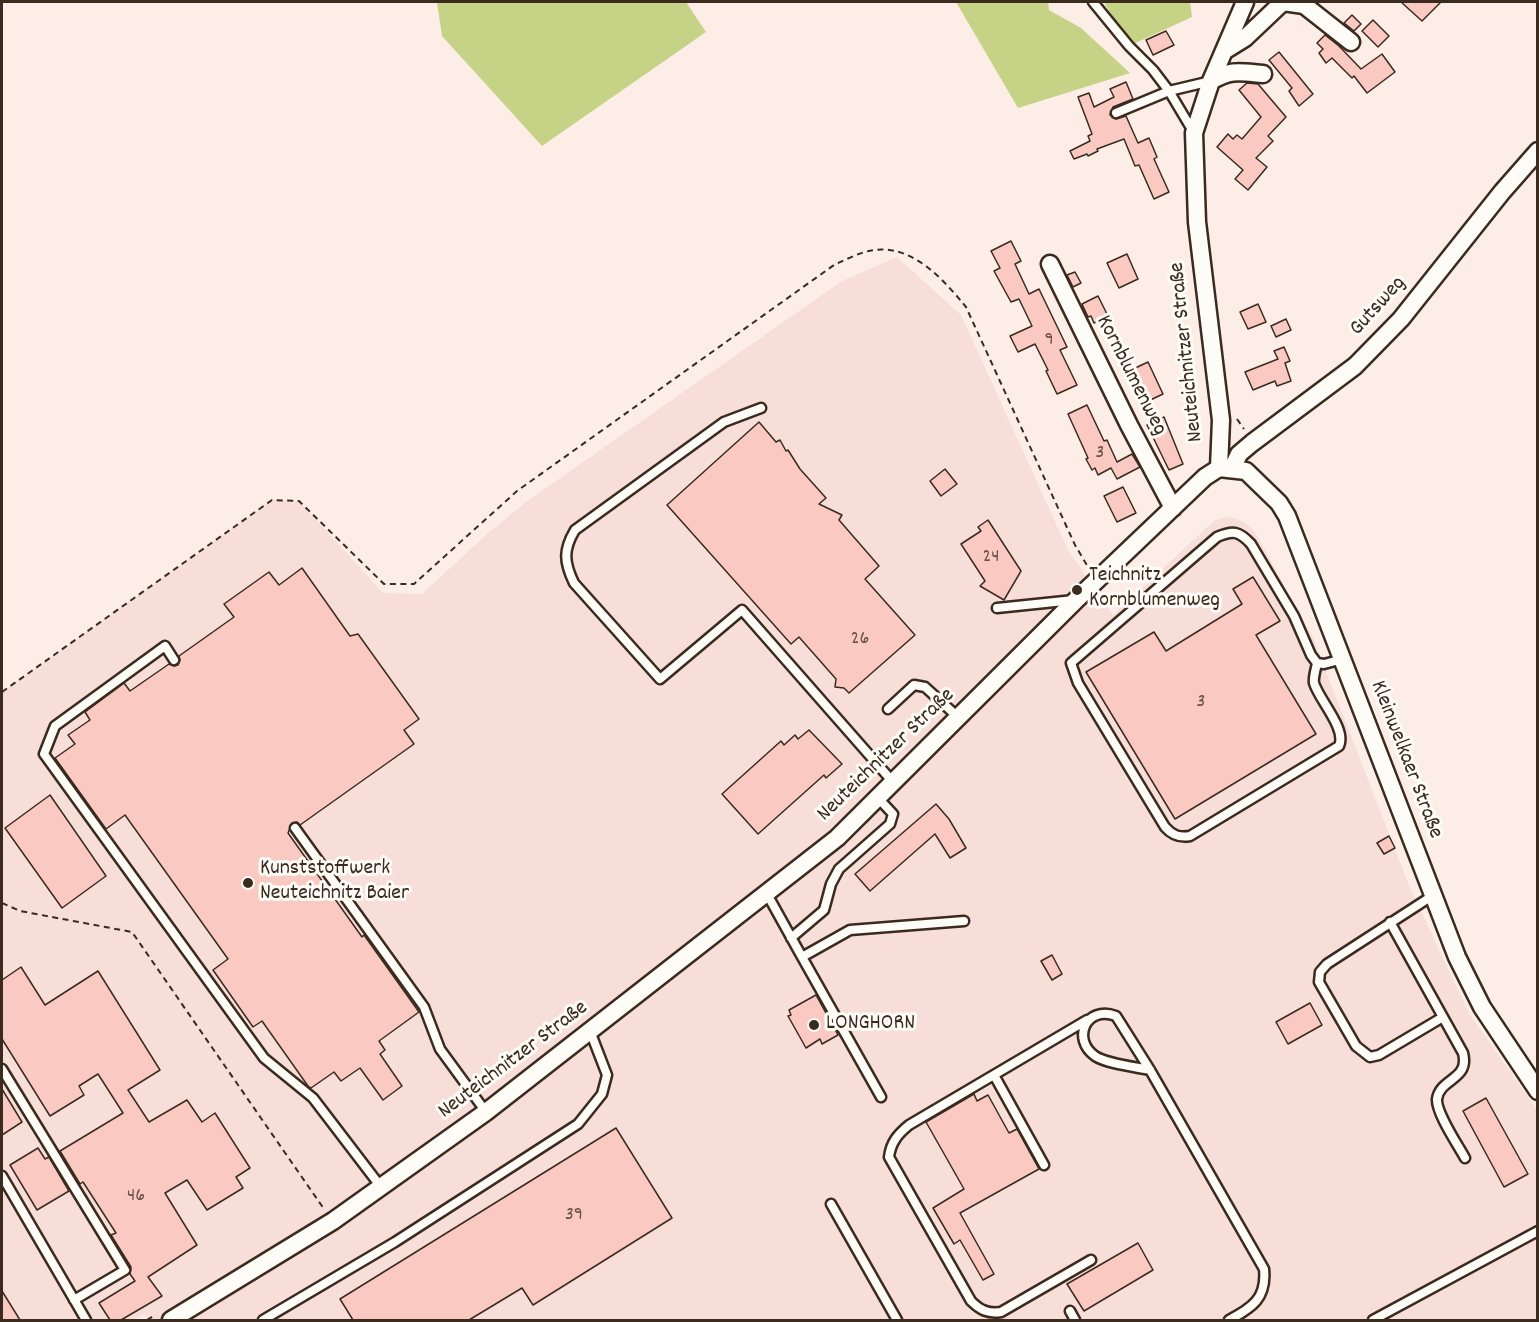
<!DOCTYPE html>
<html>
<head>
<meta charset="utf-8">
<style>
	body { margin:0 }
	#map { position:relative; width:1539px; height:1322px; overflow:hidden; background:#fcede7; font-family:Dekko,sans-serif }
	canvas { display:block }
	.frame { position:absolute; inset:0; border:3px solid #3b2a1e; pointer-events:none }
</style>
</head>
<body>
<div id="map">
<canvas width="1539" height="1322"></canvas>
<div class="frame"></div>
</div>
<script>
const ctx = document.querySelector('canvas').getContext('2d');
ctx.lineJoin = 'round';
function fillPath(path, color) { ctx.fillStyle = color; ctx.fill(path, 'evenodd'); }
function stroke(path, color, width, dash) { ctx.strokeStyle = color; ctx.lineWidth = width; ctx.lineCap = dash ? 'butt' : 'round'; ctx.setLineDash(dash || []); ctx.stroke(path); }
function write(font, color, halo, rows, align = 'center') {
  ctx.font = font + ' Dekko,sans-serif'; ctx.lineWidth = 6; ctx.setLineDash([]); ctx.textBaseline = 'middle'; ctx.strokeStyle = halo; ctx.fillStyle = color; for (const [text, x, y, turn = 0] of rows) {
    ctx.save(); ctx.translate(x, y); ctx.rotate((+turn || 0) * Math.PI / 180); ctx.textAlign = isNaN(turn) ? turn : align; if (halo) ctx.strokeText(text, 0, 0); ctx.fillText(text, 0, 0); ctx.restore();
  }
}
const built = new Path2D(`
	M897 257 961 315 1068 550 1113 615 1214 521 1226 517 1235 518 1244 522 1255 532 1313 638 1410 888 1469 1013 1537 1110V1320H148L144 1314 134 1320H2V692L272 500 299 501 383 593 422 594 486 535 526 502 842 281Z`);
const green = new Path2D(`
	M437 2H686L706 32 542 146 442 36Z
	M956 2H1048L1049 10 1081 28 1130 73 1018 108Z
	M1104 2H1190L1192 17 1129 46Z`);
const building = new Path2D(`
	M1401 2H1441L1422 21Z
	M1352 15 1361 24 1354 31 1344 23Z
	M1373 20 1389 36 1378 47 1362 31Z
	M1166 31 1174 45 1153 55 1146 40Z
	M1325 35 1339 46 1361 69 1382 54 1395 72 1367 93 1354 76 1352 78 1332 58 1326 63 1319 53 1323 49 1317 43Z
	M1279 52 1313 94 1299 106 1289 91 1292 88 1269 60Z
	M1126 82 1133 99 1113 107 1110 115 1116 119 1126 116 1138 143 1149 138 1157 157 1154 159 1169 192 1154 199 1139 165 1135 166 1124 139 1097 149 1098 151 1088 156 1087 154 1074 159 1070 151 1090 141 1088 136 1092 134 1078 97 1089 93 1094 107 1114 97 1110 89Z
	M1247 83 1258 84 1286 117 1268 136 1273 141 1256 158 1267 167 1248 190 1235 179 1243 170 1217 147 1228 134 1233 139 1237 135 1242 139 1261 117 1239 90Z
	M1011 241 1021 261 1015 264 1029 294 1039 289 1067 347 1060 350 1077 385 1057 394 1046 371 1048 370 1035 344 1018 352 1010 336 1032 326 1019 299 1011 302 994 271 1000 268 991 251Z
	M1127 254 1138 279 1119 288 1107 263Z
	M1075 272 1081 283 1073 287 1067 275Z
	M1098 296 1108 316 1094 323 1091 316 1088 317 1082 304Z
	M1258 304 1266 322 1248 329 1240 312Z
	M1286 319 1291 330 1276 337 1271 326Z
	M1284 347 1290 361 1285 363 1291 381 1277 386 1275 381 1253 390 1245 372 1278 359 1274 351Z
	M1148 362 1163 394 1144 403 1129 371Z
	M1087 405 1104 441 1107 440 1117 462 1132 454 1140 467 1117 479 1111 468 1098 475 1095 468 1092 470 1086 459 1088 458 1068 414Z
	M1164 417 1183 464 1169 470 1147 425Z
	M759 422 776 442 780 440 786 451 788 450 800 469 826 498 819 504 842 515 839 520 879 566 865 579 915 635 849 693 844 688 835 687 836 679 799 637 791 644 667 505Z
	M945 469 957 484 941 496 930 481Z
	M1123 487 1136 513 1117 522 1104 496Z
	M988 520 1021 571 1004 600 980 586 985 581 961 544 981 531 978 527Z
	M302 568 350 636 358 634 419 719 404 730 414 744 300 825 297 822 292 823 288 833 362 937 364 935 419 1012 379 1041 385 1050 380 1054 402 1086 383 1100 360 1068 341 1081 334 1072 311 1088 308 1086 262 1021 253 1027 213 970 228 959 125 815 106 829 55 758 75 744 68 735 90 720 85 712 124 683 130 691 169 664 174 666 178 665 180 660 179 656 234 617 224 604 269 572 279 585Z
	M1253 577 1280 621 1256 635 1316 734 1175 819 1086 672 1154 632 1166 651 1242 604 1233 589Z
	M809 730 842 764 826 778 824 775 758 834 722 794 781 741 784 745 795 735 798 739Z
	M50 795 106 876 62 908 5 828Z
	M936 804 949 819 966 848 950 858 935 834 870 891 855 874Z
	M1389 836 1395 848 1384 854 1377 843Z
	M1052 955 1062 974 1052 980 1041 961Z
	M21 967 45 1005 98 971 160 1070 128 1090 149 1122 187 1100 202 1122 215 1113 250 1168 236 1177 243 1188 207 1210 187 1180 165 1193 197 1245 148 1277 162 1296 121 1320H110L99 1303 135 1281 130 1274 131 1267 111 1235 116 1233 83 1182 80 1184 60 1151 123 1113 98 1074 79 1086 84 1095 50 1116 2 1039V980Z
	M816 995 838 1035 822 1044 820 1039 806 1048 788 1016 791 1015 789 1010Z
	M1310 1003 1322 1025 1288 1044 1276 1022Z
	M2 1089 22 1122 2 1135Z
	M974 1094 977 1101 988 1095 1009 1133 1017 1129 1039 1169 960 1213 994 1274 983 1280 960 1240 954 1244 933 1208 964 1189 926 1122Z
	M1486 1098 1528 1174 1504 1187 1463 1111Z
	M616 1128 672 1218 533 1305 522 1288 469 1320H353L340 1299Z
	M38 1148 45 1159 49 1157 69 1191 37 1210 10 1165Z
	M1138 1243 1153 1270 1084 1311 1067 1284Z
	M2 1291 20 1320H2Z`);
const path = new Path2D(`
	M1237 419 1244 429
	M2 692 272 500 299 501 384 584H414L517 491 834 265C847 259 860 252 874 250 913 245 943 279 966 307L1075 545 1088 567
	M2 903 20 911 132 932 324 1209
	M147 1320 155 1315`);
const service = new Path2D(`
	M1093 2 1129 46 1153 70 1169 91 1194 133
	M1116 113 1169 91 1211 81
	M761 408 724 422 575 530C563 550 564 562 574 583L660 679 742 610 893 782
	M997 608 1074 600
	M174 660 165 646 55 726 44 754 264 1058 313 1098 381 1187
	M1317 663C1316 669 1313 677 1314 683 1319 700 1347 729 1339 746L1190 836C1179 838 1172 835 1165 827L1078 683 1071 663 1217 537C1233 530 1239 531 1251 544L1294 616 1311 655 1317 663 1324 664 1343 659
	M888 709 914 685 925 687 959 718
	M295 828 424 1007 440 1049 486 1112
	M767 894 802 957 850 930 964 921
	M1432 896 1327 964 1320 972 1319 982 1356 1046 1370 1057 1379 1055 1443 1017
	M1390 922 1463 1053C1470 1080 1440 1078 1437 1099 1436 1113 1458 1145 1465 1158
	M791 938 824 910 831 884 839 869 890 824 893 814 878 798
	M802 957 881 1097
	M1087 1020 909 1125C898 1134 891 1142 889 1157L971 1301C980 1310 988 1314 1001 1312L1091 1260
	M2 1069 125 1270 74 1300
	M1150 1070C1136 1067 1107 1064 1095 1056 1071 1039 1086 1005 1116 1016L1150 1070 1264 1269C1267 1298 1252 1308 1229 1320
	M994 1075 1044 1165
	M2 1176 86 1320
	M831 1204 897 1320
	M1070 1311 1075 1320
	M263 1320 395 1242 578 1124 602 1094 607 1075 590 1031
	M1373 1320 1538 1231`);
const minor = new Path2D(`
	M1224 51 1245 38 1283 2 1304 5 1351 42
	M1211 81C1231 69 1240 72 1263 74
	M1050 264 1129 425 1173 508
	M1219 468 1246 471 1279 503 1287 516 1457 957 1482 1007 1538 1091
	M1219 468 1221 420 1197 222 1194 133 1211 81 1245 2
	M1232 469 1239 454 1252 443 1355 366 1401 319 1502 192 1538 151
	M171 1320 333 1221 486 1112 837 838 1076 600 1205 477 1219 468`);
const markers = [
	[1077,590,6,"#3b2a1e"],
	[248,883,6,"#3b2a1e"],
	[814,1025,6,"#3b2a1e"]
];
const numberNames = [
	["9",1049,341],
	["3",1100,454],
	["24",991,558],
	["26",860,640],
	["3",1201,703],
	["46",136,1197],
	["39",574,1216]
];
const streetNames = [
	["Gutsweg",1379,307,-48],
	["Neuteichnitzer Straße",1188,352,-96],
	["Kornblumenweg",1130,376,63],
	["Neuteichnitzer Straße",887,756,-44],
	["Kleinwelkaer Straße",1405,760,69],
	["Neuteichnitzer Straße",514,1061,-37]
];
const poiNames = [
	["Teichnitz",1089,577],
	["Kornblumenweg",1089,602],
	["Kunststoffwerk",260,870],
	["Neuteichnitz Baier",260,895],
	["LONGHORN",826,1025]
];
fillPath(built, '#f7ded8');
fillPath(green, '#c6d387');
fillPath(building, '#facac2');
stroke(building, '#3b2a1e', 1.5);
stroke(service, '#3b2a1e', 13);
stroke(minor, '#3b2a1e', 21);
stroke(path, '#3b2a1e', 2, [6, 4.5]);
stroke(service, '#fdfcf7', 8);
stroke(minor, '#fdfcf7', 16);
for (const [x, y, r, color] of markers) { const dot = new Path2D(); dot.arc(x, y, r, 0, 2 * Math.PI); ctx.fillStyle = color; ctx.fill(dot); stroke(dot, '#fdfcf7', 2); }
write('20px', '#6b5247', null, numberNames);
write('22px', '#3b2a1e', '#fdfcf7', streetNames);
write('22px', '#3b2a1e', '#fdfcf7', poiNames, 'left');
</script>
</body>
</html>
